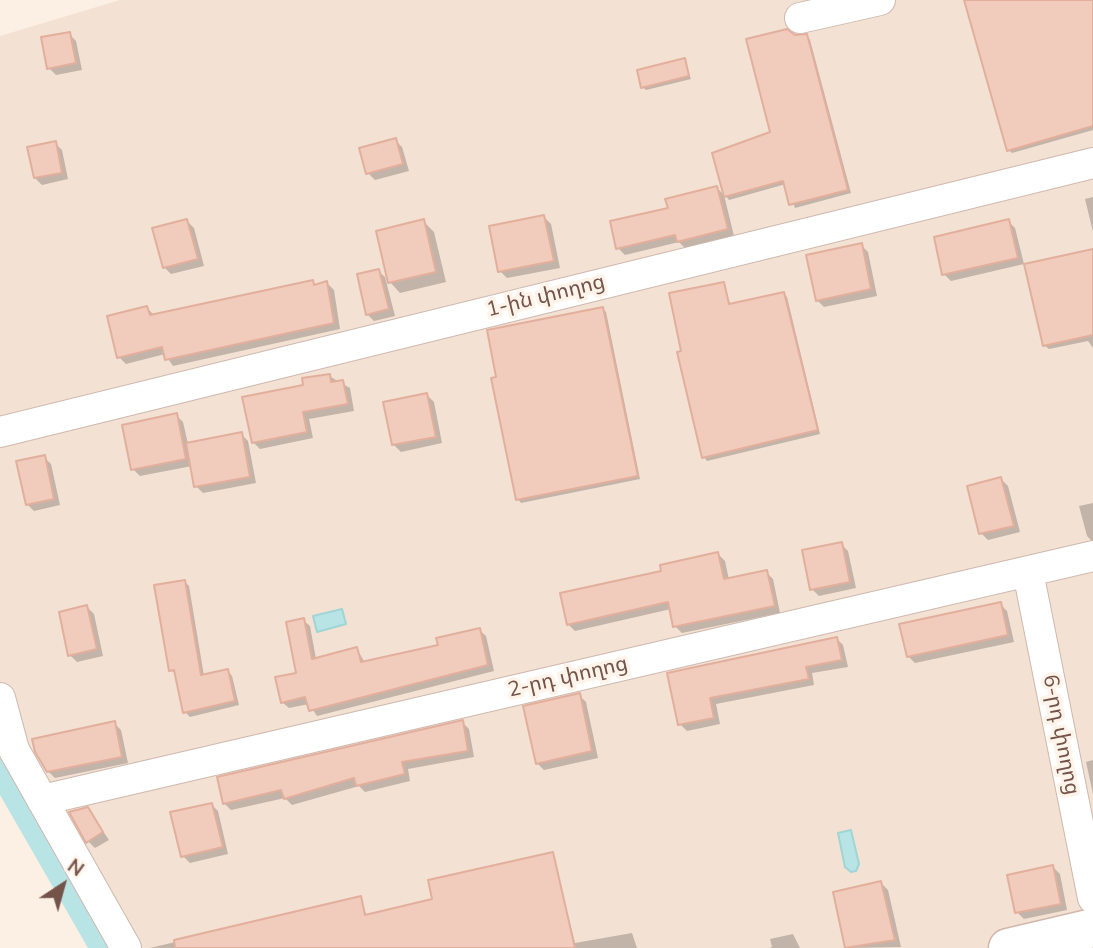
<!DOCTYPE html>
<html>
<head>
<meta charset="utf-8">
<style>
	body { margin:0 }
	#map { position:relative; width:1093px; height:948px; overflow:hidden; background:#fcf0e4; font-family:"Nunito Sans",sans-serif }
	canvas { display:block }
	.north { position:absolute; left:28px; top:850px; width:70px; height:70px; -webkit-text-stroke:5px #fff4ea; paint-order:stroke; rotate:36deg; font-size:19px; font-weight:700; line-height:28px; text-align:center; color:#74544a }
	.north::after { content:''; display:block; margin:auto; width:24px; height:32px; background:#74544a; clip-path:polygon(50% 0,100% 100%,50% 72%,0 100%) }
</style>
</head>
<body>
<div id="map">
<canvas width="1093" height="948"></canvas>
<div class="north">N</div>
</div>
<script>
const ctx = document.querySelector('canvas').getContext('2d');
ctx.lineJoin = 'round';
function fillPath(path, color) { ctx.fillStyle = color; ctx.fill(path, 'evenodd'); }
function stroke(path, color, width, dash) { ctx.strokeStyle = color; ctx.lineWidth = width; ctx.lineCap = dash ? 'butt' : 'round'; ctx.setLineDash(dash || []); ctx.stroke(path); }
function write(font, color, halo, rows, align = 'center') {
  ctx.font = font + ' "Nunito Sans","Noto Sans Armenian",sans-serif'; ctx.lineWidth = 7; ctx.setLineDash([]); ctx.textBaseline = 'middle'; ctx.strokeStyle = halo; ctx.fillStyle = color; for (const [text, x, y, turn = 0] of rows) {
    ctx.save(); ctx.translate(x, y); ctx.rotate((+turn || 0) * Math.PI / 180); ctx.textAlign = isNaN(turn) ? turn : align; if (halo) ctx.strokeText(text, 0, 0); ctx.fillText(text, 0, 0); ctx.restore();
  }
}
const residential = new Path2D(`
	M120 0H1093V948H110L0 743V36Z`);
const water = new Path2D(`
	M342 609 346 624 317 632 313 616Z
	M851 830 859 864 856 871 851 872 845 867 838 833Z`);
const shadow = new Path2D(`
	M974 0H1093V130L1012 153 1009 150Z
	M69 34 76 41 82 70 56 75 49 68Z
	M807 36 810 40 851 193 795 208 786 184 729 200 726 196 773 134 795 37Z
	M684 60 691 79 646 90 643 87Z
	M395 140 402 147 409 171 375 180 368 173Z
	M55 143 62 150 68 179 42 185 35 178Z
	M717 188 724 195 734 236 685 248 679 242 625 255 618 248 670 209Z
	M1093 197V232L1085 199Z
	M544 217 551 224 560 268 507 278 500 271Z
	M187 221 194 228 204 266 171 274 164 267Z
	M423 221 434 232 446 282 400 293 390 282Z
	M1008 221 1015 228 1024 264 951 281 944 274Z
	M861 245 868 252 877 296 824 307 817 300Z
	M1093 251V348L1088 341 1049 349 1044 345Z
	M378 271 385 277 395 316 374 321 367 314Z
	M313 282 317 286 327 283 334 290 340 329 173 366 165 354 126 364 119 357 147 308 154 315Z
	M723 284 731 306 784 294 787 297 820 434 707 461 704 457 683 352Z
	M603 309 606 312 640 479 521 503 518 499Z
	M329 376 350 388 354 411 309 419 313 438 260 449 253 442 305 386Z
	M427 395 434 402 442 443 401 452 394 445Z
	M176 415 183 422 188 444 241 434 248 441 256 483 203 493 196 486 192 466 140 476 133 469Z
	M44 457 51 464 60 505 34 511 27 504Z
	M1001 479 1008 486 1020 532 988 540 981 533Z
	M1093 503V542L1087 536 1079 506Z
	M841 544 848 551 856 588 819 596 812 589Z
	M718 554 725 561 729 580 766 572 773 579 780 613 682 633 675 626 671 609 575 631 568 624 663 573Z
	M185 582 189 586 204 676 228 671 232 676 239 705 190 717 185 712 177 674 170 670Z
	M1000 604 1007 611 1014 642 915 663 908 656Z
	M87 607 94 614 103 656 77 662 70 655Z
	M303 620 310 626 316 659 357 649 365 663 440 646 479 630 486 636 494 671 317 716 309 704 289 708 282 702 298 674Z
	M836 638 843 645 848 667 812 673 814 685 716 704 720 724 687 731 680 724 669 674Z
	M579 695 586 702 598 758 544 770 537 763Z
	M462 722 469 729 474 757 408 769 410 781 365 792 359 786 292 805 285 798 231 810 224 803Z
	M114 723 121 730 128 763 55 778 48 771Z
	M1093 760V794L1086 762Z
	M211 804 218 811 228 854 190 863 183 856Z
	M88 809 109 840 95 848 88 841Z
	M552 854 575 943 632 933 637 948H150L360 898 367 916 434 900Z
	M1053 867 1060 874 1067 910 1024 919 1017 912Z
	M881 883 888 890 901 947 847 948 835 893Z
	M793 934 800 948H769L772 947 770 939Z`);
const canal = new Path2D(`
	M0 769 103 948`);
const building = new Path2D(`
	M964 0H1093V126L1007 151Z
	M787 29 795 35 807 34 848 190 789 205 783 181 724 197 712 153 770 132 746 39Z
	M70 32 76 63 47 69 41 37Z
	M685 58 689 76 641 88 637 70Z
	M396 138 403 164 366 174 359 148Z
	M56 141 62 173 34 178 27 147Z
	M717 186 728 229 677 242 675 235 616 249 610 221 668 208 665 199Z
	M544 215 554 261 498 272 489 226Z
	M187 219 198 259 163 268 152 228Z
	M424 219 436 272 388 283 376 231Z
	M1009 219 1018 258 942 275 934 237Z
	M862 243 871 289 816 301 806 255Z
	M1093 249V335L1043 346 1024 264Z
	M379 269 389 309 366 315 357 274Z
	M313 280 314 285 327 281 334 323 165 360 162 347 117 358 107 316 147 306 150 315Z
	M724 282 729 304 784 292 818 430 702 458 677 352 681 351 669 293Z
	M603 307 638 476 516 500 491 378 496 377 487 330Z
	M330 374 331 382 343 380 348 404 303 412 307 432 252 443 242 397 303 385 302 378Z
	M427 393 436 437 392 445 383 402Z
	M177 413 186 459 131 470 122 425Z
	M242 432 250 477 194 487 186 443Z
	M45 455 54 499 26 505 16 461Z
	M1001 477 1014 526 979 534 967 486Z
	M842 542 850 582 810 590 802 550Z
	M718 552 724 579 767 570 775 606 673 627 668 602 567 625 560 593 661 571 660 565Z
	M185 580 201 675 228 669 235 701 183 713 174 670 169 671 154 585Z
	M1001 602 1008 635 907 657 899 624Z
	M87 605 97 649 68 656 59 612Z
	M304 618 312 659 357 647 361 662 438 645 436 638 480 628 488 665 309 711 305 697 281 703 275 677 296 673 286 622Z
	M837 637 842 660 806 667 809 679 710 698 714 718 678 725 667 673Z
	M580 693 592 751 536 764 523 706Z
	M463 720 468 751 402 762 405 774 356 786 354 778 284 799 281 790 223 804 217 777Z
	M115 721 122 757 47 772 35 752 32 739Z
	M212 803 223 847 181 857 170 812Z
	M88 807 103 832 86 843 69 812Z
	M553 852 575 948H175L174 940 361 896 365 915 432 899 428 880Z
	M1053 865 1061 904 1015 913 1007 875Z
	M881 881 895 940 845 948 833 892Z`);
const minor = new Path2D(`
	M800 18 880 0
	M0 432 1093 163
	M1028 572 1093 898
	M0 698 14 750 126 948
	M42 800 1093 556`);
const secondary = new Path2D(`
	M1008 948 1093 928`);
const streetNames = [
	["1-ին փողոց",546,297,-14],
	["2-րդ փողոց",568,678,-13],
	["6-րդ փողոց",1060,735,79]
];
fillPath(residential, '#f3e1d3');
fillPath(water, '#b9e4e5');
stroke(water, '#a0d5d6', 2);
fillPath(shadow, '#0003');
stroke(canal, '#b9e4e5', 26);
fillPath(building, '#f1cbbc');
stroke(building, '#e3af9d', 2);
stroke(minor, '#cfb8ae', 32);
stroke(secondary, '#d2b7ab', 41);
stroke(minor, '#fff', 30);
stroke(secondary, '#fff', 38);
write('21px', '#74544a', '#fff4ea', streetNames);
</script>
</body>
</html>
